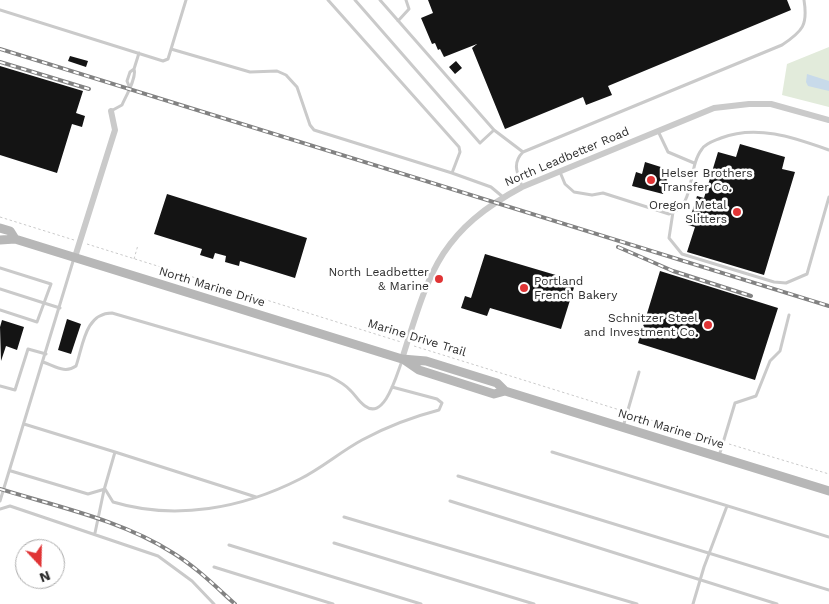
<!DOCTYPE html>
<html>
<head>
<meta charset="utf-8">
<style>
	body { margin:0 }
	#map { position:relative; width:829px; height:604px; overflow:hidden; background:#fff; font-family:"Work Sans",sans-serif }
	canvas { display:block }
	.north { position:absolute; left:15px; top:539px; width:50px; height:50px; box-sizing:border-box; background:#fff; border:1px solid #ababab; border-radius:50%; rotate:159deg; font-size:14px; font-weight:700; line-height:20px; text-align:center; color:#2d2d2d }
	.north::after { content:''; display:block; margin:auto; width:18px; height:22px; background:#e03435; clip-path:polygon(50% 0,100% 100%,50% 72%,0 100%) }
</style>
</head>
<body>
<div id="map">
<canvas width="829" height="604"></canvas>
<div class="north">N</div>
</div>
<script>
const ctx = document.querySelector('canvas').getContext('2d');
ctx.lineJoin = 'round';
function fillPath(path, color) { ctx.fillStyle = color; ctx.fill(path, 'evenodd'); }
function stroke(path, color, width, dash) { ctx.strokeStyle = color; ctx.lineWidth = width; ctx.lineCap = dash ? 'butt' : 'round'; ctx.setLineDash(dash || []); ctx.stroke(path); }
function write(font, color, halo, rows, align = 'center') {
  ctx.font = font + ' "Work Sans",sans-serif'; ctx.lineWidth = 5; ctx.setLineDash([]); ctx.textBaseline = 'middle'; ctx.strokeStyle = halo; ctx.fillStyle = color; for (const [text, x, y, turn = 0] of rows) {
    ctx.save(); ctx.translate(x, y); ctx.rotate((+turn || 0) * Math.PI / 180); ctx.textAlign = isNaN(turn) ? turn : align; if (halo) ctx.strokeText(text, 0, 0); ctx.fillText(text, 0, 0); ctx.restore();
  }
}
const green = new Path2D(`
	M829 47V107L782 95 787 64Z`);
const water = new Path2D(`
	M807 74 829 81V91L808 86 806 82Z`);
const building = new Path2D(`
	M428 0H787L791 10 608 86 612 95 586 105 583 97 505 129 472 48 477 44 444 57 440 49 438 50 435 43 432 44 421 18 433 13Z
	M70 56 88 61 86 67 68 61Z
	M456 61 462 68 455 74 449 67Z
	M0 66 83 91 76 113 85 116 82 127 72 124 57 173 0 155Z
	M740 144 785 157 782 169 795 172 764 275 687 252 695 227 688 225 697 196 704 198 718 152 736 157Z
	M645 162 664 168 663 171 669 173 663 194 632 186 636 172 642 174Z
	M167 194 307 238 295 278 240 261 239 266 225 262 226 256 215 253 213 259 200 255 202 249 154 234Z
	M485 254 576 281 561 329 490 308 487 316 461 308 465 296 471 298Z
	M660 271 778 308 755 380 638 343Z
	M67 319 81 324 71 354 58 350Z
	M2 320 24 327 17 350 6 346 1 361 0 327Z`);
const path = new Path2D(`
	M0 217 74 240
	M87 244 401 342
	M134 259 138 245
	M414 346 623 411
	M631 414 718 441
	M729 444 829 474`);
const lane = new Path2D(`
	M355 0 480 143 494 130
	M380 0 494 130 523 152C512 163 517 173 522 186
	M0 10 163 61 168 59 186 0
	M398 21 409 9 406 0
	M171 49 250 72 277 71 286 75 297 87 310 125 314 130 452 173 460 152 459 147 328 0
	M134 69 139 53
	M111 111 122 105C126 96 137 77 134 69L130 72 127 81 129 86
	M658 131 668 152 694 163
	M523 152 782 45C803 31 808 25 804 0
	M560 172 565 184 574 192 592 195 603 193 669 214C696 207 687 168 702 149 706 143 714 141 721 138 757 124 795 138 829 150
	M452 173 491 187 503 197
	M673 212 669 238 682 254 774 282 786 283 807 274 829 197
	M0 268 51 284 44 303 0 289
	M0 310 37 322 44 303 60 308
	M43 362C55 366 65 374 76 366 83 346 85 313 112 313L329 376C337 380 345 384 351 391 356 396 359 402 365 406 385 421 397 373 402 361
	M0 386 15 390 28 349 46 354
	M24 424 115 452
	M623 427 639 372
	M552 452 829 537
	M719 456 735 403 756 396 770 361 780 351 789 315
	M11 471 88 494 105 489 113 502C176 521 243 508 300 479 322 468 340 452 362 440 386 427 412 417 439 410L442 403 437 399 392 387
	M458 476 829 590
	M0 501 74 258
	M450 501 777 604
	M0 509 10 506 158 556 192 581 214 604
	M344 517 637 604
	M95 533 104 490 115 452 256 497
	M334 543 534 604
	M229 545 421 604
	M214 567 333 604
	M693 604 704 567 727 506`);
const street = new Path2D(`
	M75 257 115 130 111 111
	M402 359C429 274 438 232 522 187L714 108 749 104H771L829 120`);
const secondary = new Path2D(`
	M0 228 10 231 15 239
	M0 240 15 239 402 359 426 361 497 383 505 391 829 491
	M403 359 419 370 494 394 505 391`);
const rail = new Path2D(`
	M0 49 829 306
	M0 62 89 89
	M618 247 673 271 751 296
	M0 489C58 507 121 520 173 553 196 567 215 586 235 604`);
const markers = [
	[651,180,5,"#e03435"],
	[737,212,5,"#e03435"],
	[439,279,5,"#e03435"],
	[524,288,5,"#e03435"],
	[708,325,5,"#e03435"]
];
const streetNames = [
	["North Leadbetter Road",567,157,-23],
	["North Marine Drive",212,287,17],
	["Marine Drive Trail",417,338,17],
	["North Marine Drive",671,429,17]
];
const poiNames = [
	["Helser Brothers",661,173,"left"],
	["Transfer Co.",661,187,"left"],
	["Oregon Metal",727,205],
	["Slitters",727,219],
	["North Leadbetter",429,272],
	["& Marine",429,286],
	["Portland",534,281,"left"],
	["French Bakery",534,295,"left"],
	["Schnitzer Steel",698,318],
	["and Investment Co.",698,332]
];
fillPath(green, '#e2ebdb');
fillPath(water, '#c8daea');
fillPath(building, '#141414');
stroke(path, '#cacaca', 1, [2.5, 2.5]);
stroke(lane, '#cacaca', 3);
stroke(street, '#cacaca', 6);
stroke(secondary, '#b7b7b7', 9);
stroke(rail, '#828282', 4);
stroke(rail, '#fff', 2, [5.5]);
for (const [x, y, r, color] of markers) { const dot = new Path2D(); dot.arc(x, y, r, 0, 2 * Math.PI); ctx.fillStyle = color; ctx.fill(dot); stroke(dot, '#fff', 2); }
write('12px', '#2d2d2d', '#fff', streetNames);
write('12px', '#2d2d2d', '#fff', poiNames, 'right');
</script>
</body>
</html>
